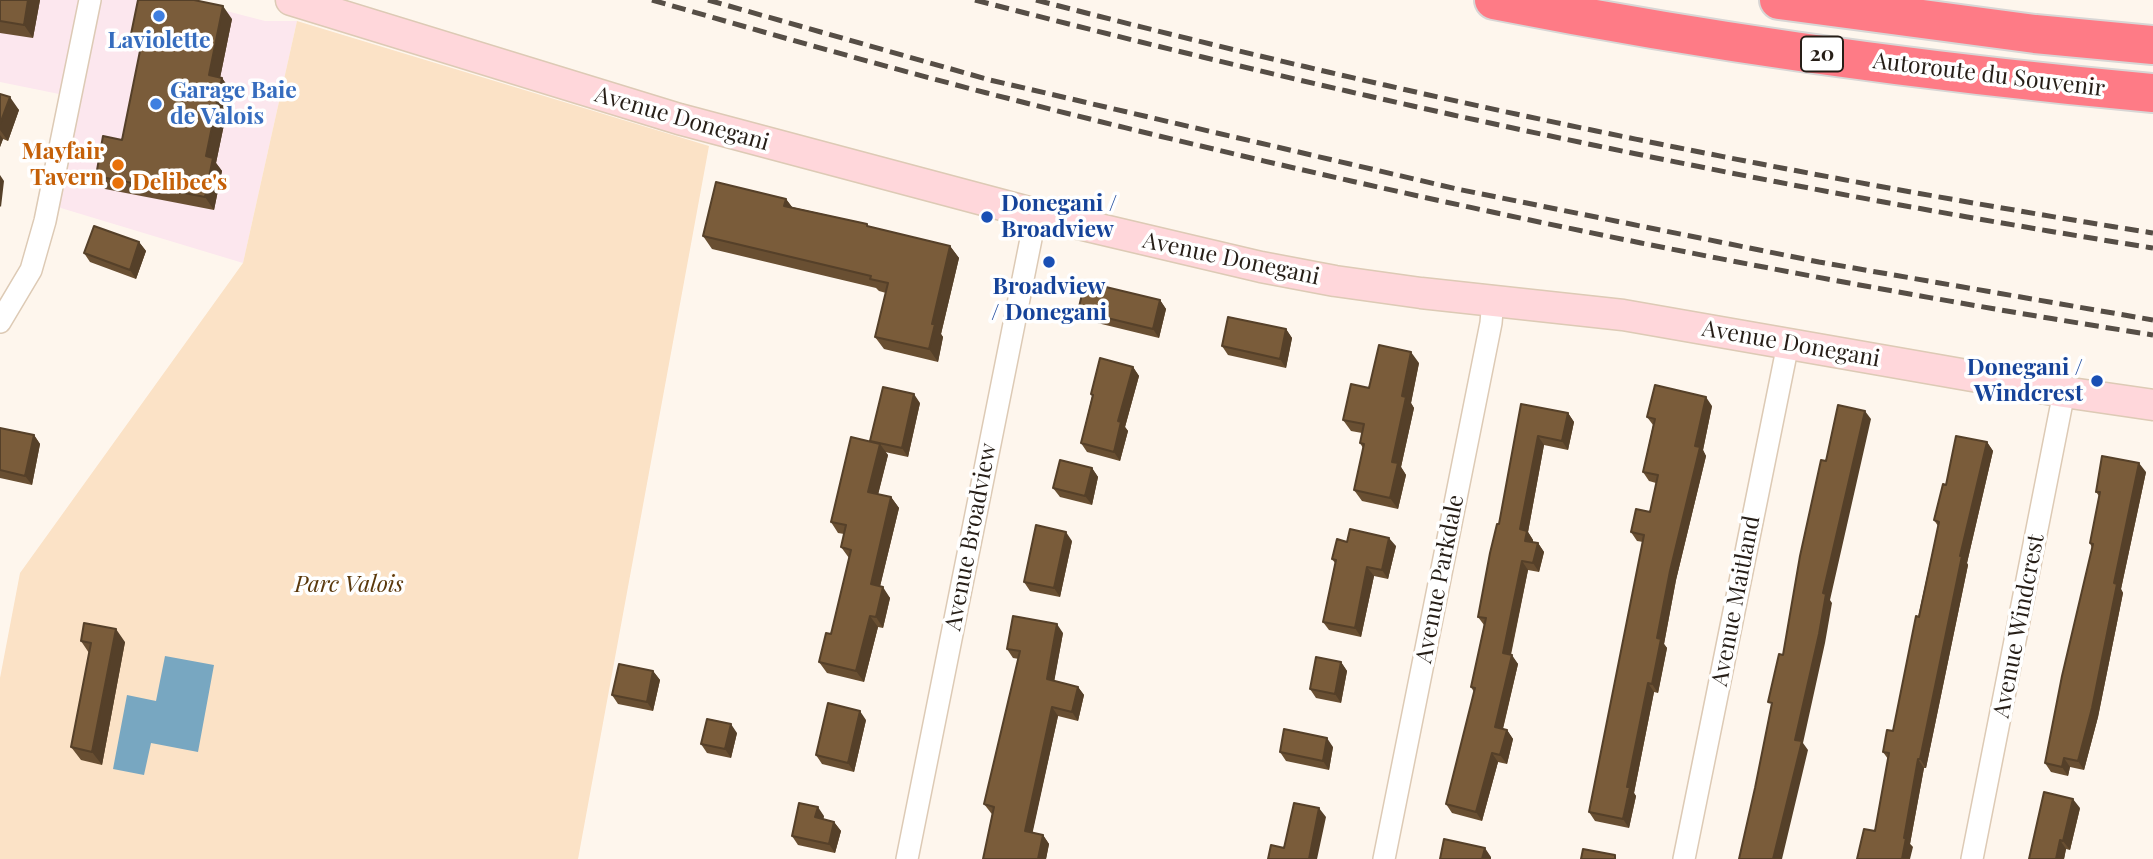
<!DOCTYPE html>
<html>
<head>
<meta charset="utf-8">
<style>
	body { margin:0 }
	canvas { display:block; background:#fef6ed }
</style>
</head>
<body>
<canvas width="2153" height="859"></canvas>
<script>
const ctx = document.querySelector('canvas').getContext('2d');
ctx.lineJoin = 'round';
function fillPath(path, color) { ctx.fillStyle = color; ctx.fill(path, 'evenodd'); }
function stroke(path, color, width, dash) { ctx.strokeStyle = color; ctx.lineWidth = width; ctx.lineCap = dash ? 'butt' : 'round'; ctx.setLineDash(dash || []); ctx.stroke(path); }
function write(font, color, halo, rows, align = 'center') {
  ctx.font = font + ' "Playfair Display",serif'; ctx.lineWidth = 7; ctx.setLineDash([]); ctx.textBaseline = 'middle'; ctx.strokeStyle = halo; ctx.fillStyle = color; for (const [text, x, y, turn = 0] of rows) {
    ctx.save(); ctx.translate(x, y); ctx.rotate((+turn || 0) * Math.PI / 180); ctx.textAlign = isNaN(turn) ? turn : align; if (halo) ctx.strokeText(text, 0, 0); ctx.fillText(text, 0, 0); ctx.restore();
  }
}
const commercial = new Path2D(`
	M0 0H184L265 21H297L243 263 41 202 64 95 0 82Z`);
const green = new Path2D(`
	M297 21 709 146 578 859H0V678L20 573 243 263Z`);
const water = new Path2D(`
	M165 656 214 665 198 752 151 743 144 775 113 769 127 695 156 701Z`);
const street = new Path2D(`
	M0 322 31 270 45 221 90 0
	M907 859 1036 214
	M1384 859 1491 323 1493 299
	M1684 859 1788 344
	M1972 859 2064 392`);
const secondary = new Path2D(`
	M291 0 679 119 1036 214 1261 267 1335 281 1421 293 1623 315 2064 392 2153 405`);
const highway = new Path2D(`
	M1494 0C1712 43 1932 73 2153 93
	M1779 0 2035 34 2153 45`);
const rail = new Path2D(`
	M652 0C763 32 875 64 987 93 1372 192 1761 273 2153 335
	M708 0 990 80 1457 189 1819 262 2153 320
	M975 0C1364 101 1756 185 2153 248
	M1036 0C1404 96 1777 173 2153 233`);
const wall = new Path2D(`
	M0 0H40L33 38 0 33Z
	M232 19 220 78H222L231 91 216 163 222 171 214 210 105 189 96 176 122 140 140 52 130 39Z
	M0 94 19 110 8 141 3 139 0 147Z
	M786 199 792 207 867 224 869 227 950 246 959 258 941 334 943 337 938 362 884 349 875 337 886 293 879 291 876 288 712 249 703 236Z
	M139 242 146 251 136 279 90 262 84 253Z
	M1160 300 1166 309 1159 338 1085 320 1078 311Z
	M1286 329 1292 338 1286 368 1228 355 1222 346Z
	M1419 363 1411 403 1414 408 1401 467 1406 475 1398 509 1362 501 1354 490 1363 448 1360 443 1362 433 1351 431 1343 420 1369 388Z
	M1133 367 1139 376 1125 427 1128 431 1120 461 1087 452 1081 443 1092 396 1091 394Z
	M920 403 908 457 885 452 888 455 878 494 891 497 899 508 880 586 890 598 883 628 878 627 864 682 827 673 819 662 831 634 849 558 841 547 844 534 838 533 831 522 870 442Z
	M1521 404 1568 413 1574 422 1568 450 1544 445 1528 532 1533 540V542L1538 543 1544 552 1539 572 1528 570 1511 655 1518 664 1503 729 1507 730 1513 739 1507 764 1498 762 1482 821 1452 813 1446 804 1474 692 1471 687 1484 625 1478 617 1499 524Z
	M1712 406 1703 450 1706 456 1676 580 1664 644 1667 648 1658 693 1654 692 1634 793 1636 796 1629 828 1595 821 1589 812 1643 542 1637 541 1631 532 1650 512 1656 483 1649 481 1643 472 1653 425 1647 417Z
	M0 428 34 435 40 444 32 485 0 478Z
	M1987 442 1993 451 1967 563 1968 565 1926 768H1924L1910 844 1913 847 1875 831 1888 759 1883 752 1893 731 1938 526 1934 520 1946 485Z
	M1092 468 1098 477 1092 505 1060 497 1053 488Z
	M2146 472 2121 589 2123 593 2098 717 2084 770 2070 767 2068 776 2051 772 2045 763 2092 548 2090 543 2099 496 2096 492Z
	M1072 541 1060 597 1030 591 1024 582Z
	M1347 542 1396 546 1388 579 1374 576 1361 637 1329 630 1323 622 1335 563 1332 559Z
	M1063 633 1054 681 1078 687 1084 695 1078 721 1058 716 1032 833 1043 835 1049 844 1046 859H983L992 814 991 813 984 804 1019 659 1013 658 1007 649Z
	M81 641 125 642 102 765 81 760 71 747 89 653Z
	M1341 662 1347 671 1341 703 1316 698 1310 689Z
	M653 671 660 680 653 711 618 704 612 695Z
	M866 720 854 772 822 764 816 755Z
	M737 733 731 758 707 753 701 744Z
	M1333 747 1329 770 1286 761 1280 752Z
	M2080 808 2070 850 2066 849 2064 859H2029Z
	M824 816 823 819 834 822 841 831 835 853 798 845 792 836Z`);
const shadedWall = new Path2D(`
	M28 0H40L33 38 24 25Z
	M223 6 232 19 218 88 209 75Z
	M222 78 231 91 216 163 222 171 214 210 205 197 206 156Z
	M10 97 19 110 8 141 0 130V124Z
	M0 135 3 139 0 147Z
	M0 175 4 181 1 207 0 206Z
	M786 199 795 211 784 206Z
	M139 242 146 251 136 279 130 270Z
	M950 246 959 258 941 334 943 337 938 362 929 349 932 324Z
	M1160 300 1166 309 1159 338 1153 329Z
	M1286 329 1292 338 1286 368 1280 359Z
	M1411 352 1419 363 1411 403 1414 408 1401 467 1406 475 1398 509 1390 498 1392 462 1402 396Z
	M1133 367 1139 376 1125 427 1128 431 1120 461 1114 452 1118 421Z
	M914 394 920 403 908 457 902 448Z
	M1706 397 1712 406 1703 450 1706 456 1676 580 1664 644 1667 648 1658 693 1652 684 1657 638 1670 571Z
	M1865 411 1871 419 1830 600 1832 603 1825 643 1803 743 1808 750 1782 859H1773L1823 593Z
	M1568 413 1574 422 1568 450 1562 441Z
	M34 435 40 444 32 485 25 476Z
	M1538 436 1544 445 1528 532 1533 540 1531 550 1525 541 1520 529Z
	M1987 442 1993 451 1967 563 1968 565 1926 768 1920 759 1960 556Z
	M880 444 888 455 876 503 868 492Z
	M2139 463 2146 472 2121 589 2123 593 2098 717 2084 770 2078 761Z
	M1092 468 1098 477 1092 505 1085 496Z
	M891 497 899 508 878 595 871 584Z
	M1066 532 1072 541 1060 597 1054 588Z
	M1389 538 1396 546 1388 579 1382 570Z
	M1538 543 1544 552 1539 572 1533 563Z
	M1522 561 1528 570 1509 662 1503 653Z
	M1367 567 1374 576 1361 637 1355 628Z
	M883 587 890 598 883 628 876 617Z
	M870 616 878 627 864 682 856 671Z
	M1057 624 1063 633 1053 688 1047 679Z
	M116 629 125 642 102 765 92 752Z
	M1512 655 1518 664 1501 736 1495 727Z
	M1341 662 1347 671 1341 703 1335 694Z
	M653 671 660 680 653 711 647 702Z
	M1648 683 1654 692 1634 793 1636 796 1629 828 1623 819 1627 787Z
	M1078 687 1084 695 1078 721 1072 712Z
	M1052 707 1058 716 1031 840 1025 831Z
	M860 711 866 720 854 772 848 763Z
	M731 724 737 733 731 758 725 749Z
	M1507 730 1513 739 1507 764 1500 755Z
	M1327 738 1333 747 1329 770 1323 761Z
	M1492 753 1498 762 1482 821 1476 812Z
	M2064 758 2070 767 2068 776 2062 767Z
	M1918 759 1924 768 1910 844 1913 847 1910 859H1902L1904 838Z
	M2073 799 2080 808 2070 850 2063 841Z
	M818 807 824 816 822 826 815 817Z
	M1319 808 1326 817 1317 859H1309Z
	M834 822 841 831 835 853 829 844Z
	M1043 835 1049 844 1046 859H1038Z
	M2060 840 2066 849 2064 859H2056Z
	M1485 848 1491 857V859H1482Z`);
const building = new Path2D(`
	M0 0H28L24 25 0 21Z
	M138 0H194L223 6 209 75 222 78 206 156 213 158 205 197 96 176 103 136 122 140 142 41 130 39Z
	M0 94 10 97 0 124Z
	M716 182 786 199 784 206 867 224V226L950 246 932 324H935L929 349 875 337 888 283 870 279 871 276 703 236Z
	M94 226 139 242 130 270 84 253Z
	M1085 282 1160 300 1153 329 1078 311Z
	M1228 317 1286 329 1280 359 1222 346Z
	M1379 345 1411 352 1402 396 1406 397 1392 462 1398 463 1390 498 1354 490 1364 444 1360 443 1364 424 1343 420 1351 384 1369 388Z
	M1100 358 1133 367 1118 421 1121 422 1114 452 1081 443 1093 395 1091 394Z
	M1655 385 1706 397 1695 446 1700 447 1670 571 1657 638 1661 639 1652 684 1648 683 1627 787H1630L1623 819 1589 812 1644 535 1631 532 1636 509 1650 512 1658 475 1643 472 1655 419 1647 417Z
	M883 387 914 394 902 448 870 441Z
	M1521 404 1568 413 1562 441 1538 436 1520 529 1527 531 1525 541 1538 543 1533 563 1522 561 1503 653 1512 655 1495 727 1507 730 1500 755 1492 753 1476 812 1446 804 1475 688 1471 687 1486 618 1478 617 1490 553 1497 524H1499Z
	M1838 405 1865 411 1823 593 1826 594 1819 634 1795 740 1802 741 1773 859H1739L1755 788 1772 703 1768 702 1779 654 1783 655 1800 556 1821 460 1826 461Z
	M0 428 34 435 25 476 0 470Z
	M1956 436 1987 442 1960 556H1962L1920 759H1918L1904 838H1906L1902 859H1857L1864 829 1875 831 1889 753 1883 752 1887 730 1893 731 1916 616 1919 617 1939 522 1934 520 1943 484 1946 485Z
	M851 437 880 444 868 492 891 497 871 584 883 587 876 617 870 616 856 671 819 662 826 633 831 634 851 550 841 547 846 525 831 522Z
	M2102 456 2139 463 2114 583 2117 584 2092 708 2078 761 2064 758 2062 767 2045 763 2062 676 2093 544 2090 543 2100 492H2096Z
	M1060 460 1092 468 1085 496 1053 488Z
	M1036 525 1066 532 1054 588 1024 582Z
	M1350 529 1389 538 1382 570 1367 567 1355 628 1323 622 1336 560 1332 559 1337 539 1347 542Z
	M1013 616 1057 624 1047 679 1078 687 1072 712 1052 707 1025 831 1043 835 1038 859H983L994 807 984 804 1020 651 1007 649Z
	M84 623 116 629 92 752 71 747 91 643 81 641Z
	M1316 657 1341 662 1335 694 1310 689Z
	M619 664 653 671 647 702 612 695Z
	M828 703 860 711 848 763 816 755Z
	M707 719 731 724 725 749 701 744Z
	M1284 729 1327 738 1323 761 1280 752Z
	M2044 792 2073 799 2063 841 2060 840 2056 859H2029Z
	M799 803 818 807 815 817 834 822 829 844 792 836Z
	M1294 803 1319 808 1309 859H1268L1271 845 1284 848Z
	M1444 839 1485 848 1482 859H1440Z
	M1583 849 1615 855V859H1581Z`);
const markers = [
	[159,16,7,"#3f7fe0"],
	[156,104,7,"#3f7fe0"],
	[118,165,7,"#e8710a"],
	[118,183,7,"#e8710a"],
	[987,217,7,"#1a4fb4"],
	[1049,262,7,"#1a4fb4"],
	[2097,381,7,"#1a4fb4"]
];
const shields = [
	[1822,54,42]
];
const shieldNames = [
	["20",1822,54]
];
const shopNames = [
	["Laviolette",159,41],
	["Garage Baie",170,91,"left"],
	["de Valois",170,117,"left"]
];
const streetNames = [
	["Autoroute du Souvenir",1989,75,7],
	["Avenue Donegani",682,119,16],
	["Avenue Donegani",1231,259,12],
	["Avenue Donegani",1791,344,10],
	["Avenue Broadview",971,537,-79],
	["Avenue Parkdale",1440,579,-79],
	["Avenue Maitland",1736,601,-79],
	["Avenue Windcrest",2019,626,-79]
];
const foodNames = [
	["Mayfair",104,152],
	["Tavern",104,178],
	["Delibee's",132,183,"left"]
];
const transitNames = [
	["Donegani /",1001,204],
	["Broadview",1001,230],
	["Broadview",1049,287,"center"],
	["/ Donegani",1049,313,"center"],
	["Donegani /",2083,368,"right"],
	["Windcrest",2083,394,"right"]
];
const parkNames = [
	["Parc Valois",349,585]
];
fillPath(commercial, '#fce7ee');
fillPath(green, '#fbe2c6');
fillPath(water, '#78a7c1');
stroke(street, '#ddcab5', 24);
stroke(secondary, '#ddcab5', 33);
stroke(highway, '#d8d6d5', 42);
stroke(street, '#fff', 21);
stroke(secondary, '#ffd7db', 30);
stroke(highway, '#fe7b86', 38);
stroke(rail, '#564e46', 5, [14, 7]);
fillPath(wall, '#694f32');
fillPath(shadedWall, '#554029');
fillPath(building, '#7a5c3a');
stroke(building, '#554029', 2);
for (const [x, y, r, color] of markers) { const dot = new Path2D(); dot.arc(x, y, r, 0, 2 * Math.PI); ctx.fillStyle = color; ctx.fill(dot); stroke(dot, '#fff', 2.5); }
for (const [x, y, w] of shields) { const box = new Path2D(); box.roundRect(x - w / 2, y - 17.5, w, 35, 5); ctx.fillStyle = '#fff'; ctx.fill(box); stroke(box, '#261e17', 2); }
write('bold 21px', '#261e17', null, shieldNames);
write('bold 23px', '#366cbe', '#fff', shopNames);
write('23px', '#261e17', '#fff', streetNames);
write('bold 23px', '#c56008', '#fff', foodNames, 'right');
write('bold 23px', '#164399', '#fff', transitNames, 'left');
write('italic 23px', '#5a380b', '#fff', parkNames);
</script>
</body>
</html>
